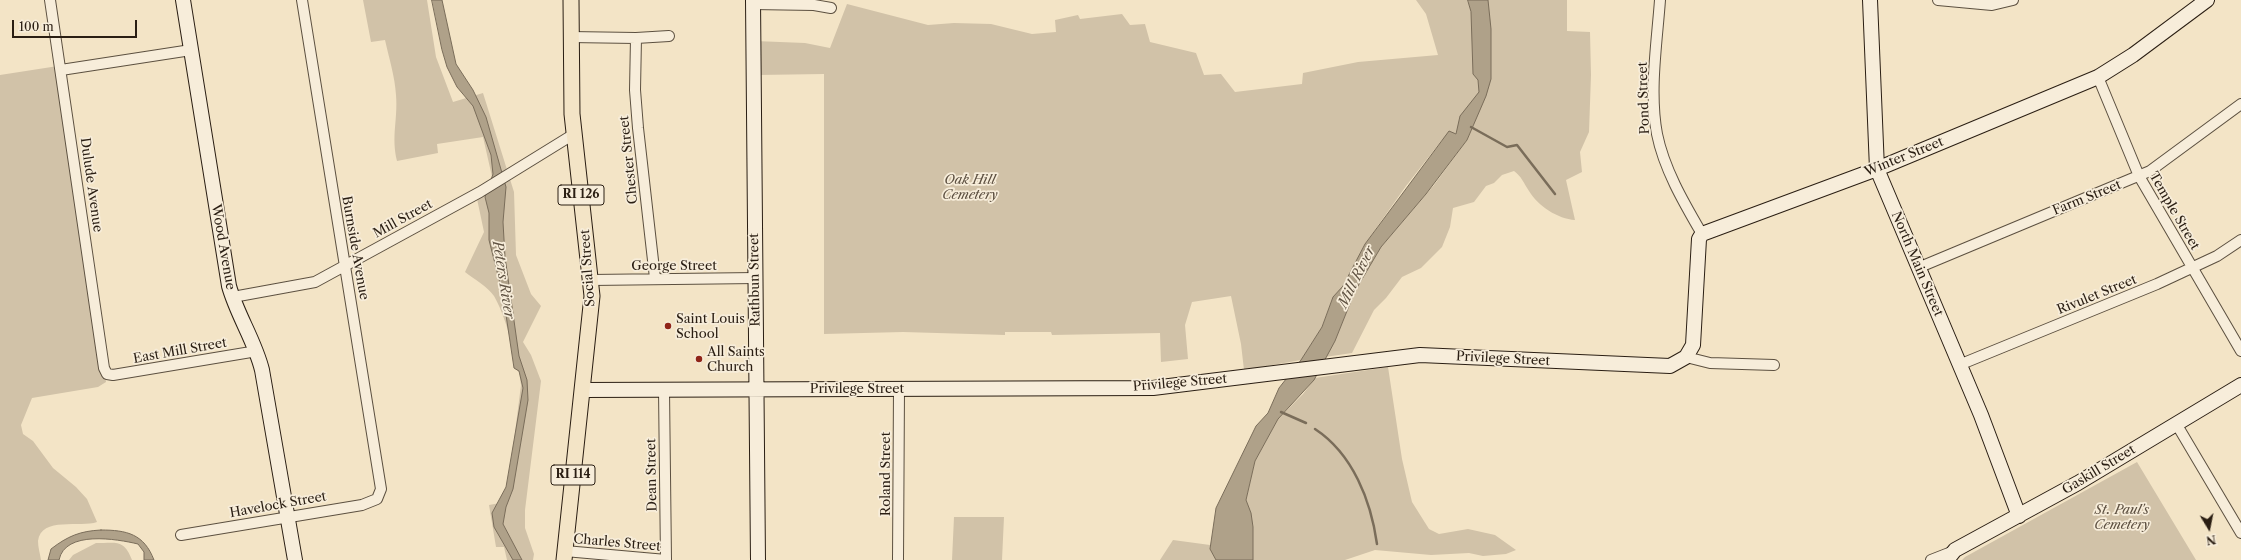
<!DOCTYPE html>
<html>
<head>
<meta charset="utf-8">
<style>
	body { margin:0 }
	#map { position:relative; width:2241px; height:560px; overflow:hidden; background:#f3e4c6; font-family:"Libre Caslon Text",serif }
	canvas { display:block }
	.north { position:absolute; left:2189px; top:508px; width:40px; height:40px; -webkit-text-stroke:3px #f7edda; paint-order:stroke; rotate:170deg; font-size:11px; font-weight:700; line-height:16px; text-align:center; color:#2a1e13 }
	.north::after { content:''; display:block; margin:auto; width:14px; height:18px; background:#2a1e13; clip-path:polygon(50% 0,100% 100%,50% 72%,0 100%) }
	.scale { position:absolute; left:12px; top:20px; width:125px; height:18px; box-sizing:border-box; border:2px solid #2a1e13; border-top:0; padding-left:5px; font-size:12px; line-height:14px; white-space:nowrap; color:#2a1e13; -webkit-text-stroke:3px #f7edda; paint-order:stroke }
</style>
</head>
<body>
<div id="map">
<canvas width="2241" height="560"></canvas>
<div class="north">N</div>
<div class="scale">100 m</div>
</div>
<script>
const ctx = document.querySelector('canvas').getContext('2d');
ctx.lineJoin = 'round';
function fillPath(path, color) { ctx.fillStyle = color; ctx.fill(path, 'evenodd'); }
function stroke(path, color, width, dash) { ctx.strokeStyle = color; ctx.lineWidth = width; ctx.lineCap = dash ? 'butt' : 'round'; ctx.setLineDash(dash || []); ctx.stroke(path); }
function write(font, color, halo, rows, align = 'center') {
  ctx.font = font + ' "Libre Caslon Text",serif'; ctx.lineWidth = 3.5; ctx.setLineDash([]); ctx.textBaseline = 'middle'; ctx.strokeStyle = halo; ctx.fillStyle = color; for (const [text, x, y, turn = 0] of rows) {
    ctx.save(); ctx.translate(x, y); ctx.rotate((+turn || 0) * Math.PI / 180); ctx.textAlign = isNaN(turn) ? turn : align; if (halo) ctx.strokeText(text, 0, 0); ctx.fillText(text, 0, 0); ctx.restore();
  }
}
const green = new Path2D(`
	M363 0H427L436 57 453 102 483 93 514 192 516 255 531 294 541 306 523 342 531 355 541 381 525 510V528L534 554 533 560H507L504 547H496L489 505 500 503 508 488 521 385 519 372 515 369C515 349 504 313 494 296 488 287 474 279 465 272L484 232 476 194 493 181 483 137 437 144 438 153 397 161C391 136 398 120 396 95 395 77 389 58 385 40L371 42Z
	M1416 0H1567V31L1590 32 1591 75 1589 132 1580 152 1582 172 1566 180 1575 220C1558 219 1538 206 1529 191 1523 182 1522 177 1514 171L1502 175 1494 183 1486 186 1474 202 1453 208 1450 227 1442 247 1421 268 1402 277 1386 298 1374 310 1352 353 1325 357 1335 341 1355 291 1381 247 1434 185 1467 140 1474 124 1442 140 1406 186 1365 244 1343 286 1333 297 1322 327 1301 360 1244 370 1241 344 1231 296 1192 302 1185 325 1188 359 1161 362 1160 333 1052 335 1051 332H1005V335L903 332 824 334V74L757 75 755 41 805 43 830 48 847 4 928 25 954 23 991 24 1032 34 1056 32 1055 20 1078 15 1080 19 1122 14 1130 25 1145 24 1150 42 1196 53 1204 75 1221 74 1235 92 1302 84 1303 73 1358 62 1438 55 1426 14Z
	M58 66 106 382 98 387 32 398 21 425 23 434 33 441 53 468 76 487 87 499 97 522C81 528 41 516 38 541 38 547 40 554 41 560H0V75Z
	M1388 367 1402 459 1412 502 1429 529 1439 534 1468 529 1495 535 1516 550 1506 554 1483 556 1469 553 1431 555 1375 550 1345 560H1253V527L1246 500 1255 461 1278 419 1303 394 1315 378Z
	M2137 462 2196 560H1962L1965 557Z
	M954 517H1004L1002 560H952Z
	M1173 540 1210 545V549L1216 560H1160Z
	M96 543C117 543 124 539 132 560H69L73 555Z`);
const water = new Path2D(`
	M432 0H442L456 64 473 90 486 117 506 187 503 222 505 257 519 356 527 380 528 400 513 489 506 507 503 524 522 560H513L494 527 492 513 506 487 523 388 519 371 514 368 503 295 489 240V213L485 197 493 174 491 155 473 106 457 87 447 67 442 50Z
	M1468 0H1488L1491 29V79L1486 96 1467 140 1426 194 1381 247 1355 291 1335 341 1314 380 1278 419 1255 461 1246 500 1251 513 1253 527V560H1216L1210 549 1216 508 1256 426 1268 413 1279 388 1301 360 1322 327 1333 297 1343 286 1365 244 1449 131 1456 134 1460 116 1479 92 1478 80 1473 74 1471 12Z
	M101 530C127 530 144 534 154 560H144V552L138 544C117 539 65 530 59 560H48L51 549C68 536 80 531 101 530Z`);
const stream = new Path2D(`
	M1471 127 1507 147 1517 145 1555 194
	M1281 412 1306 423
	M1315 429C1353 454 1371 501 1377 544`);
const street = new Path2D(`
	M50 0 104 368 107 374 113 375 257 351
	M1660 0C1657 42 1649 92 1657 134 1664 169 1684 203 1702 234
	M1938 0 1992 5 2013 0
	M753 4 814 5 831 8
	M570 37 636 38 669 36
	M636 38 635 90 638 128 655 278
	M61 70 191 50
	M2098 77 2139 176 2241 351
	M1920 267 2150 171 2241 104
	M591 280 756 278
	M233 297 315 282 480 192 574 134
	M1686 357 1710 363 1774 365
	M1959 365 2157 284 2217 256 2241 240
	M664 390 666 560
	M2177 425 2241 533
	M181 535 362 505 377 499 381 489 302 0
	M565 551 666 560
	M898 560 899 389
	M1931 560 1954 551`);
const secondary = new Path2D(`
	M183 0 229 286C237 315 255 341 262 370L295 560
	M753 0 758 560
	M1870 0 1877 169 1981 415 2019 516
	M582 390 1153 388 1420 355 1670 366 1686 357 1693 345 1699 239 1702 234 1877 169 2098 77 2133 55 2207 0
	M1947 560 1955 550 2078 483 2241 385`);
const primary = new Path2D(`
	M564 560 592 296 572 114 571 0`);
const markers = [
	[668,326,4,"#8f2418"],
	[699,359,4,"#8f2418"]
];
const shields = [
	[581,195,46],
	[573,475,44]
];
const shieldNames = [
	["RI 126",581,195],
	["RI 114",573,475]
];
const streetNames = [
	["Pond Street",1644,98,-92],
	["Winter Street",1904,157,-22],
	["Chester Street",629,160,-96],
	["Dulude Avenue",91,185,82],
	["Farm Street",2087,198,-22],
	["Temple Street",2174,211,60],
	["Mill Street",403,219,-29],
	["Wood Avenue",223,247,80],
	["Burnside Avenue",355,248,80],
	["North Main Street",1917,264,67],
	["George Street",674,266],
	["Social Street",588,268,-94],
	["Rathbun Street",755,280,-91],
	["Rivulet Street",2097,295,-22],
	["East Mill Street",180,351,-10],
	["Privilege Street",1503,359,3],
	["Privilege Street",1180,383,-5],
	["Privilege Street",857,389],
	["Gaskill Street",2099,470,-31],
	["Roland Street",886,474,-90],
	["Dean Street",652,475,-91],
	["Havelock Street",278,505,-10],
	["Charles Street",617,543,5]
];
const parkNames = [
	["Oak Hill",970,180],
	["Cemetery",970,195],
	["St. Paul's",2122,510],
	["Cemetery",2122,525]
];
const poiNames = [
	["Saint Louis",676,319],
	["School",676,334],
	["All Saints",707,352],
	["Church",707,367]
];
const waterNames = [
	["Mill River",1357,277,-64],
	["Peters River",503,280,81]
];
fillPath(green, '#d1c2a8');
fillPath(water, '#afa189');
stroke(water, '#7a6d5a', 1);
stroke(stream, '#7a6d5a', 2.5);
stroke(street, '#5c5040', 12);
stroke(secondary, '#2a1e13', 16);
stroke(primary, '#2a1e13', 17);
stroke(street, '#f7edda', 10);
stroke(secondary, '#f7edda', 14);
stroke(primary, '#f3e4c6', 15);
for (const [x, y, r, color] of markers) { const dot = new Path2D(); dot.arc(x, y, r, 0, 2 * Math.PI); ctx.fillStyle = color; ctx.fill(dot); stroke(dot, '#f7edda', 1.5); }
for (const [x, y, w] of shields) { const box = new Path2D(); box.roundRect(x - w / 2, y - 10, w, 20, 3); ctx.fillStyle = '#f7edda'; ctx.fill(box); stroke(box, '#2a1e13', 1); }
write('bold 12px', '#2a1e13', null, shieldNames);
write('13px', '#2a1e13', '#f7edda', streetNames);
write('italic 13px', '#5c4f40', '#f7edda', parkNames);
write('13px', '#2a1e13', '#f7edda', poiNames, 'left');
write('italic 14px', '#5f5242', '#f7edda', waterNames);
</script>
</body>
</html>
